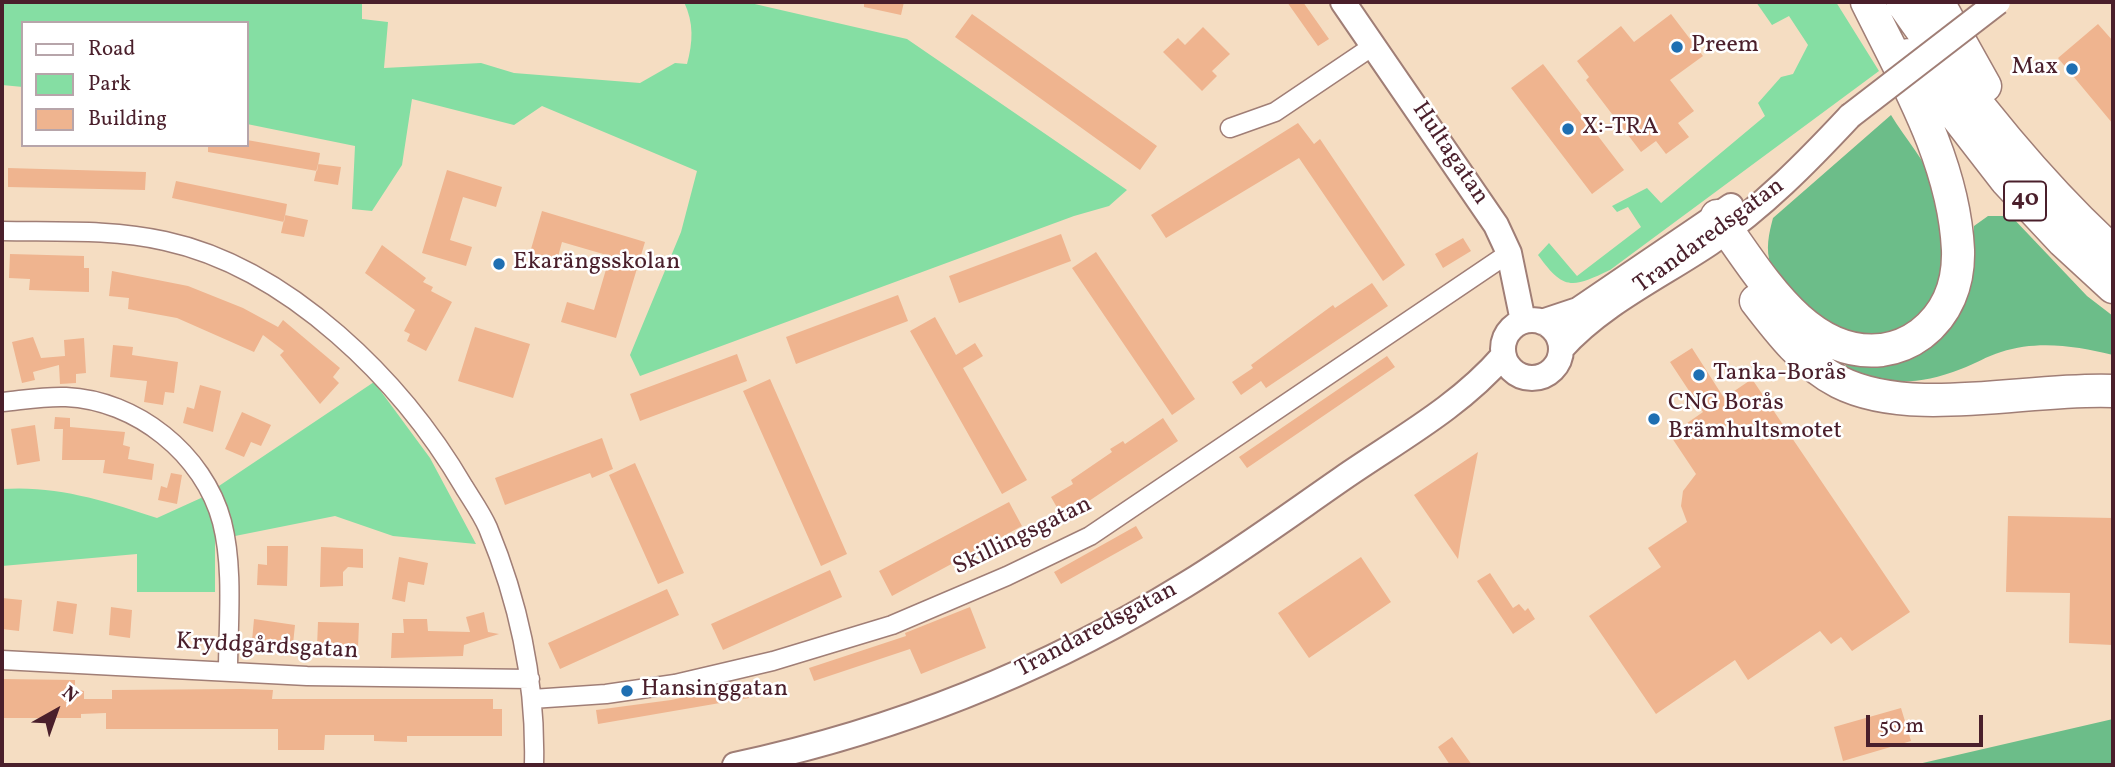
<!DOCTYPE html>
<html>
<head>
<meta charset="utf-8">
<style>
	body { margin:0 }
	#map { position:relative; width:2115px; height:767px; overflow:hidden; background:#f5ddc2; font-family:Vollkorn,serif }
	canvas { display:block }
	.frame { position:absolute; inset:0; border:4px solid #4a1f2b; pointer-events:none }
	.legend { position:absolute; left:21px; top:21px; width:228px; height:126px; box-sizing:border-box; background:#fff; border:2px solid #b7a5aa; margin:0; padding:9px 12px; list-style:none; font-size:21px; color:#4a1f2b }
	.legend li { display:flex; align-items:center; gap:14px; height:35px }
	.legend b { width:35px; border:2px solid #b7a5aa }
	.north { position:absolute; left:21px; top:676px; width:70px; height:70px; -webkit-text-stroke:5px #fff; paint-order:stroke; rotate:40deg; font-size:19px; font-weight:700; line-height:28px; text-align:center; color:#4a1f2b }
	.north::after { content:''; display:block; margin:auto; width:24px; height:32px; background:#4a1f2b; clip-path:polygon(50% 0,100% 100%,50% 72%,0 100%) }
	.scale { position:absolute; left:1866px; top:715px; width:117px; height:32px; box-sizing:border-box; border:4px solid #4a1f2b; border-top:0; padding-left:9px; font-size:21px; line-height:24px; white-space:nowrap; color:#4a1f2b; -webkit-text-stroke:5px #fff; paint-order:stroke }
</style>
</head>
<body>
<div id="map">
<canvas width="2115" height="767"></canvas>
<div class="frame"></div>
<ul class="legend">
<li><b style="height:9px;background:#fff"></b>Road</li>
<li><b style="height:19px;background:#85dea3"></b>Park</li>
<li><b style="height:19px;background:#efb48f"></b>Building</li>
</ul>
<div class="north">N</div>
<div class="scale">50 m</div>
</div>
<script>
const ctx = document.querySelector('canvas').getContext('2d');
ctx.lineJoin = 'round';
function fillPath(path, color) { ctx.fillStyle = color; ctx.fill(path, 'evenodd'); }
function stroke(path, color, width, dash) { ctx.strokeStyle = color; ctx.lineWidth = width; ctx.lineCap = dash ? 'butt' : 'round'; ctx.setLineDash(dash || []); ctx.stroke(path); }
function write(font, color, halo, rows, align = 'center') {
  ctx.font = font + ' Vollkorn,serif'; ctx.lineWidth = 5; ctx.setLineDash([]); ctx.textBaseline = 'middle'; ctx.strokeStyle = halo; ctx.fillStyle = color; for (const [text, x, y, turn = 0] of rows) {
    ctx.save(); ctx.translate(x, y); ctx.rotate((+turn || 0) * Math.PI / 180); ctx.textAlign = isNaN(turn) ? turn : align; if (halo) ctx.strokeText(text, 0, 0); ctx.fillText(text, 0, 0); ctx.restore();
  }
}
const green = new Path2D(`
	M2 2H362V19L388 22 384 68 481 63 514 73 640 83 675 63 687 64C693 42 694 23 684 2H746L907 39 1127 190 1109 206 1074 216 640 376 630 355 681 232 697 171 542 106 514 125 412 99 402 165 372 211 352 209 355 146 247 124V23H23V87L2 85Z
	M1756 2H1836L1879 71 1610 270C1572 288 1564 291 1538 255L1549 243 1577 276 1641 227 1628 207 1617 212 1612 206 1647 188 1661 203 1765 116 1758 103 1781 77 1793 74 1808 45 1789 16 1772 25Z
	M374 382 430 458 476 544 393 536 335 516 215 540V592H137V554L2 566V489C56 485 106 501 157 518L201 498Z`);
const forest = new Path2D(`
	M1891 115C1905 138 1926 162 1936 187 1944 206 1947 257 1942 277 1933 311 1892 341 1857 339 1826 338 1784 291 1771 265 1765 250 1769 233 1773 218Z
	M1988 216H2011L2087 296 2113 316V355C2076 346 2038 340 2001 352 1987 356 1975 364 1961 369 1920 385 1892 385 1850 373L1845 364C1867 363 1895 367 1915 356 1922 353 1929 344 1935 338 1973 305 1974 273 1974 226Z
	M2113 719V765H1914Z`);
const building = new Path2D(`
	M864 2H904L901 15 864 7Z
	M1287 2H1303L1329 39 1318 46Z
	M972 14 1157 146 1140 170 955 37Z
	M1671 14 1703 56 1670 80 1694 111 1678 123 1689 137 1666 154 1656 141 1641 152 1586 80 1589 77 1577 61 1621 26 1634 42Z
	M2098 24 2113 41V124L2058 58Z
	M1203 27 1230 54 1212 71 1217 76 1202 91 1163 52 1178 38 1185 45Z
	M1543 64 1624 170 1592 194 1511 88Z
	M1298 123 1314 144 1320 139 1405 265 1383 281 1299 158 1166 238 1151 215Z
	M247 140 320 153 317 171 208 152V145H247Z
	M318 164 341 167 338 185 314 181Z
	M8 168 146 172 145 190 8 187Z
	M447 170 502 187 496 207 463 197 450 240 472 247 466 266 422 253Z
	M176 181 287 204 284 222 172 198Z
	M542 211 645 242 616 338 561 322 567 302 594 310 610 256 562 242 556 264 529 256Z
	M285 215 308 220 304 237 281 233Z
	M1061 234 1071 261 959 303 949 276Z
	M1463 238 1471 251 1443 268 1435 254Z
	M382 245 426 278 423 282 433 287 431 291 452 302 426 351 407 341 410 334 404 331 415 310 365 273Z
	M1096 252 1195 399 1172 415 1072 268Z
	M10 254 84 256V268H89V292L29 290 30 279 9 278Z
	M112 271 188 286 243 308 278 327 283 320 340 368 333 377 339 383 320 404 280 355 284 351 263 335 254 352 177 318 128 309 129 298 109 296Z
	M1372 283 1388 306 1266 388 1261 381 1241 395 1232 382 1253 368 1251 365 1333 305 1335 308Z
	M898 295 908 321 796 364 786 337Z
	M935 317 956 355 975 343 983 356 963 368 1027 480 1002 494 910 331Z
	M475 327 530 344 513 398 458 381Z
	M33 337 41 358 65 356 64 340 84 338 86 373 76 374V383L60 384 59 365 33 372 35 380 22 383 12 342Z
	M113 345 133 347 132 355 178 362 174 393 165 392 163 405 144 402 147 381 110 377Z
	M1692 348 1724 398 1752 379 1910 612 1852 651 1841 637 1831 644 1820 631 1748 680 1735 660 1656 714 1589 616 1661 567 1648 548 1687 522 1681 506 1683 491 1696 474 1670 435 1703 412 1670 362Z
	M737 354 747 381 640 421 630 394Z
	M1387 356 1395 367 1247 468 1239 457Z
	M770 379 847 554 821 566 743 391Z
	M200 385 221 391 213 432 183 423 187 407 194 409Z
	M242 412 271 425 261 446 251 442 244 457 225 449Z
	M55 417 70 418V427L125 432 123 445 130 447 128 459 154 464 152 480 103 473 105 460H62L63 429H54Z
	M1163 418 1178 441 1086 503 1082 498 1059 511 1051 497 1073 484 1071 480 1112 452 1110 449 1123 441 1125 444Z
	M35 425 40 461 17 465 11 429Z
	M602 438 613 469 592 478 590 473 505 505 495 478Z
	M1478 452 1461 540 1458 559 1414 495Z
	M635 463 684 573 658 584 609 475Z
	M171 473 182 475 177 504 158 500 161 486 167 488Z
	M1009 502 1022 526 892 596 879 571Z
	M2008 516 2113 518V645L2069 643 2070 593 2006 592Z
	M1136 526 1143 538 1061 584 1054 572Z
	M267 546H288L287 586 257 585 258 564 267 565Z
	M321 547 363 549V568L348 567 343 572V586L320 587Z
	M399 557 428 563 424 585 408 582 405 602 392 599Z
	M1361 557 1391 602 1309 658 1278 613Z
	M830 570 842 597 723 650 711 624Z
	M1490 573 1513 608 1519 604 1525 611 1528 608 1535 619 1513 634 1477 581Z
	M667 589 679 615 560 669 548 643Z
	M2 598 22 600 19 631 2 629Z
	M57 601 77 604 73 634 53 631Z
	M111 607 132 610 130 638 109 635Z
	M970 607 986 648 921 674 910 649 814 681 809 668 906 636 905 633Z
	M484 612 488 632 499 634 464 645 463 656 391 658 392 633H404L403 619H427L428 631 470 632 466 617Z
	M254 619 295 625 293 644 252 641Z
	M318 622 359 623 358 648 317 647Z
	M2 679 75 680V689L84 691V699H112V690L241 689 273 690 272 699H493V709H502V736H407V742L374 741V735H325L324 750H278V729H106V713L81 714V718H2Z
	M746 684 749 698 598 724 596 710 671 700Z
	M1901 708 1911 741 1843 761 1834 727Z
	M1452 737 1472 765H1450L1438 747Z`);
const street = new Path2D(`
	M1230 128 1275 112 1373 46
	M2 231C56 232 112 229 165 241 289 268 402 381 464 487 472 500 482 514 488 528 519 603 536 684 534 765
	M2 402C23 400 45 396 66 397 136 400 204 454 222 522 234 569 228 624 228 671
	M2 660 307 676 530 679
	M532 699 606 694 675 684 773 661 892 625 1007 576 1090 536 1509 253`);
const secondary = new Path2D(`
	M1343 2 1496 225 1509 253 1523 321
	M1503 349a29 29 0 1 1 58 0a29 29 0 1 1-58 0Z
	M1542 322 1578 310 1731 206
	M1561 349C1601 304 1661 276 1710 243 1763 207 1807 162 1850 116
	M735 765C894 731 1047 670 1185 585 1239 552 1291 514 1343 478 1398 440 1459 407 1503 356`);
const highway = new Path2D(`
	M1902 2C1964 91 2033 179 2113 252
	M1938 2 1985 86
	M1909 55 2006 180 2063 241 2113 287
	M1717 216C1757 269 1804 359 1882 350 1896 348 1909 343 1921 334 1947 314 1959 284 1958 250 1954 162 1905 79 1867 2
	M1756 301C1779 331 1805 365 1839 382 1912 419 2031 387 2113 391`);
const secondaryBridge = new Path2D(`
	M1850 116 1998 2`);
const markers = [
	[1677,47,7,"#1f6fb2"],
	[2072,69,7,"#1f6fb2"],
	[1568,129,7,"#1f6fb2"],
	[499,264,7,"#1f6fb2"],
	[1699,375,7,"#1f6fb2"],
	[1654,419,7,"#1f6fb2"],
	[627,691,7,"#1f6fb2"]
];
const shields = [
	[2025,201,42]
];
const shieldNames = [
	["40",2025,201]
];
const poiNames = [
	["Preem",1691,47],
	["Max",2058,69,"right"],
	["X:-TRA",1582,129],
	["Ekarängsskolan",513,264],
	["Tanka-Borås",1713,375],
	["CNG Borås",1668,405],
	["Brämhultsmotet",1668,433],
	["Hansinggatan",641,691]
];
const streetNames = [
	["Hultagatan",1449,154,56],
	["Trandaredsgatan",1710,237,-36],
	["Skillingsgatan",1023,537,-26],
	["Trandaredsgatan",1097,631,-28],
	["Kryddgårdsgatan",267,648,3]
];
fillPath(green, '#85dea3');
fillPath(forest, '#6cbd89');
fillPath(building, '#efb48f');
stroke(street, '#a07e76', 21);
stroke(secondary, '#a07e76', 28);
stroke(highway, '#a07e76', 35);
stroke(street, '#fff', 18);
stroke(secondary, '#fff', 24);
stroke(highway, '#fff', 32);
stroke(secondaryBridge, '#a07e76', 28, []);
stroke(secondaryBridge, '#fff', 24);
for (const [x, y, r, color] of markers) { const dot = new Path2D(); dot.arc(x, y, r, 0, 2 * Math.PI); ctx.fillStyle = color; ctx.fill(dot); stroke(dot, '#fff', 2.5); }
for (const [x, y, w] of shields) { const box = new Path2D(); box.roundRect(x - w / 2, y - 19.5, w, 39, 5); ctx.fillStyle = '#fff'; ctx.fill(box); stroke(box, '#4a1f2b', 2); }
write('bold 23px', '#4a1f2b', null, shieldNames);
write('24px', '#4a1f2b', '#fff', poiNames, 'left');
write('24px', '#4a1f2b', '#fff', streetNames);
</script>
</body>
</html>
